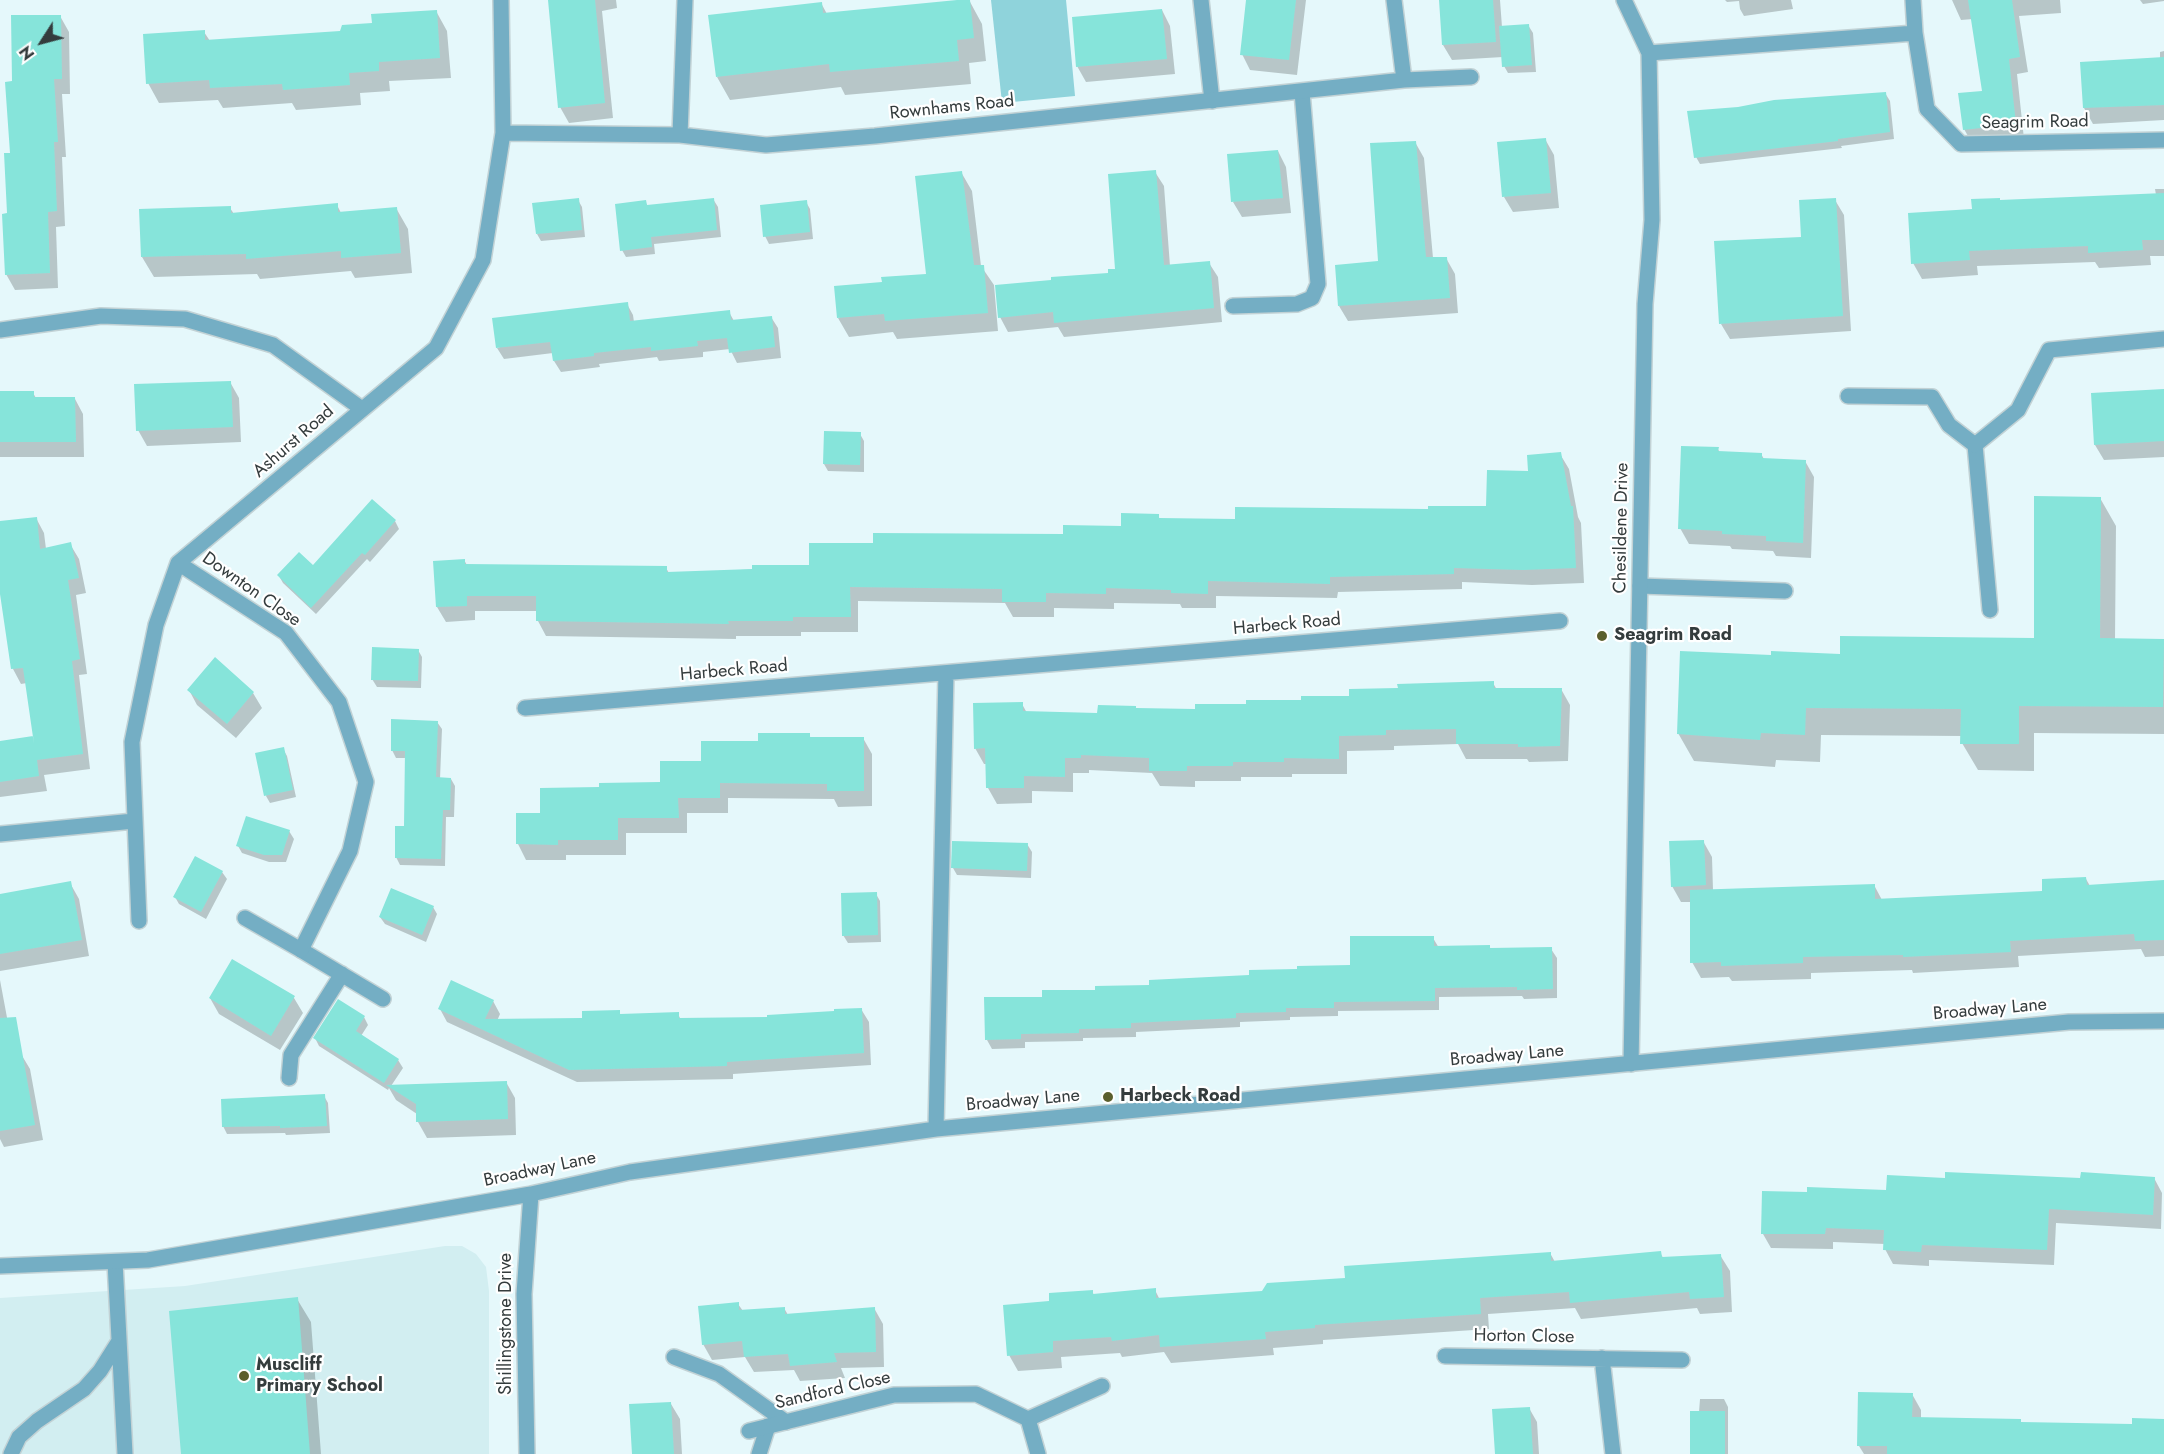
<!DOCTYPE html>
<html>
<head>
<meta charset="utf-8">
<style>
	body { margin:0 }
	#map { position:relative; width:2164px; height:1454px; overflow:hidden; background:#e5f8fb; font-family:Jost,sans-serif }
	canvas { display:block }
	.north { position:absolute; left:12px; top:12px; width:60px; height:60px; -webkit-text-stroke:4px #fff; paint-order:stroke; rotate:234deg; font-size:16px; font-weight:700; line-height:24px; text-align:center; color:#343c3d }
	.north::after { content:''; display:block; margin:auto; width:21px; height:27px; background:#343c3d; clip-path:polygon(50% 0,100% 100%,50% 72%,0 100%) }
</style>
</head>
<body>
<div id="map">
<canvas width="2164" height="1454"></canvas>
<div class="north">N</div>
</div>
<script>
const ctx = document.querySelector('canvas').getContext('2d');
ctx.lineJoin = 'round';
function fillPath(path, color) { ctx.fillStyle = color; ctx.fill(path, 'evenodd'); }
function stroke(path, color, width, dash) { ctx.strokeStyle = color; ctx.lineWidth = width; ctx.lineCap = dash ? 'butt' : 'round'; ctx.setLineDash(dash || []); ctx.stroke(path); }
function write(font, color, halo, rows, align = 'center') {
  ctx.font = font + ' Jost,sans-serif'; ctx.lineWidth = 4.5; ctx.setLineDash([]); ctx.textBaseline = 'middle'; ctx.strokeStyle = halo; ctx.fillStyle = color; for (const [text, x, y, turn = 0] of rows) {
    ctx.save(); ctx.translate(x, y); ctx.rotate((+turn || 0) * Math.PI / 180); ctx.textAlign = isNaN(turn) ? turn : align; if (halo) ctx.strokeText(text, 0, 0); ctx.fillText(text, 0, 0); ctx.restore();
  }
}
const built = new Path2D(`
	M445 1246H462L476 1254 486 1267 489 1291V1454H0V1298L185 1286Z`);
const green = new Path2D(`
	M991 0H1066L1075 96 1002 103Z`);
const shadow = new Path2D(`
	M559 0H616L617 8 602 11 613 118 569 123 560 107Z
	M969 0 982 24 986 61 969 63 971 84 845 95 841 87 730 100 717 77 821 3 827 14Z
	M1248 0H1306L1297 75 1250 70 1242 54Z
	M1440 0H1500L1502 27 1528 25 1533 33 1536 72 1508 73 1504 66 1503 57 1452 60 1443 45Z
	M1725 0H1791L1793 9 1744 16 1740 9 1739 1 1727 2Z
	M1952 0H2060L2061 13 2019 16 2028 72 2017 74 2024 139 1973 145 1964 129 1984 92 1973 19 1961 20Z
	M2140 0H2164V1L2143 4Z
	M1162 10 1170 26 1175 74 1086 82 1077 66Z
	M436 11 447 31 451 78 389 81 390 91 360 93 361 105 296 110 292 103 223 108 218 100 159 103 148 83 204 32 210 41 341 32Z
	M60 16 69 32 70 94H62L66 157H62L65 226 56 227 58 288 15 290 6 274 13 82Z
	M2164 51V120L2093 124 2084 108 2081 63 2160 59V52Z
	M1885 93 1890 101 1894 139 1841 146 1842 148 1700 164 1696 157Z
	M1545 139 1554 155 1559 208 1513 212 1504 197Z
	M1415 142 1424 158 1433 258H1446L1455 274 1458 313 1348 321 1339 306 1379 262Z
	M1278 151 1286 167 1291 213 1242 217 1233 202Z
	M961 172 972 191 981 266 994 285 998 331 897 339 893 332 849 337 838 318 928 275Z
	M1155 172 1164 186 1170 266 1209 263 1218 277 1222 322 1064 337 1058 327 1008 332 1000 317 1117 270Z
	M2155 189H2164V256H2150L2151 265 2099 268 2095 262 1977 266 1978 275 1922 279 1913 263 1973 210 2000 202 2156 195Z
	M713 199 718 207 721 237 654 244 655 254 626 257 622 250 645 202 648 206Z
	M578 200 582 207 585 237 541 241 537 234Z
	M1835 200 1844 215 1851 331 1730 339 1721 324 1803 238Z
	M806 202 810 209 813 239 769 244 765 236Z
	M337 205 341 213 396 208 408 229 412 273 355 278 351 271 260 279 257 274 154 277 142 257 230 208 234 214Z
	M627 304 633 315 634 322 729 312 734 321 771 317 778 328 781 358 737 363 730 349 703 352V357L659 361 657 357 599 364 600 367 561 372 554 361 553 353 504 359 497 348Z
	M230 382 239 398 241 442 147 446 138 430Z
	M2164 390V457L2104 460 2095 445 2092 394Z
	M0 393H33L36 398 75 399 83 414 84 457H0Z
	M860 434 864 441V472L828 471 824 464Z
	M1718 449 1720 453 1761 454 1764 459 1805 461 1814 477 1811 558 1776 556 1773 551 1732 549 1730 546 1689 544 1680 528Z
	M1560 454 1569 469 1578 517 1581 523 1584 583 1532 585 1462 582V589L1338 592 1337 598 1216 596V608H1182L1180 604 1114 603V609L1054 608V617H1013L1005 603 858 601V632H801V636H736V639L546 636 538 621V611H475V620L446 622 437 607 464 560 467 565 666 568 669 573 810 567 875 545 1065 535 1123 528 1158 516 1160 519 1236 520 1488 507 1530 473Z
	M2100 498 2116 526 2115 640H2163L2164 642V734L2034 733V771L1978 770 1962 743V736L1821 735 1820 762 1776 760 1775 767 1694 761 1678 733 1773 656H1842L2035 639Z
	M373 501 395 521 399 529 370 562 367 559 316 614 283 583 279 576 313 567Z
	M36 518 44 533 46 549 70 544 79 559 86 593 76 595 87 674 79 675 90 769 44 775 47 791 0 797V742L35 743 27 683 21 684 13 669 0 551V523Z
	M418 650 422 657 421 688 377 687 372 679Z
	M1493 683 1497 690 1561 689 1570 705 1568 761 1529 762 1527 759H1466L1458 744 1394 746V750L1347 751V774H1292V777H1241V781H1195V787L1160 786 1152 773 1089 770V773H1073V792L1032 791V803L997 804 988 788 987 764H984L975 748 1022 704 1027 713 1099 714 1136 710H1197L1351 698Z
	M189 690 253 693 262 708 236 738 197 705Z
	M437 722 442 729 440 779H451L455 786 454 817H446L445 866 400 865 396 857 405 828 406 758H396L392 750Z
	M809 735 811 738H863L872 754V806L838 807 834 799 728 798V813H687V833H626V855H566V860H526L518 844 541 814 601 789 661 783 703 762 760 742Z
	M283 749 287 756 296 797 270 803 266 796Z
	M289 831 294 839 286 862H269L242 853 238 846Z
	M1703 841 1712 857 1713 890 1874 885 1882 900 2044 892 2086 879 2090 886 2164 882V956L2145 957 2141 949 2018 956 2019 967 1913 973 1912 970 1811 973V979L1732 981 1729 977 1701 978 1692 962 1691 902H1681L1672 886Z
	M1027 844 1032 852 1031 878 957 875 953 868Z
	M222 872 227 879 206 919 179 904 175 897Z
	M70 883 79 899 89 956 0 971V895Z
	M876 894 880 901 881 942 848 943 843 935Z
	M433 907 437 914 426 942 385 924 380 917Z
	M1433 938 1439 948 1489 946 1491 949H1551L1557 958V998L1524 999 1522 996 1439 997V1010L1338 1011V1016L1290 1017V1020L1240 1022V1027L1136 1032V1037L1083 1038V1041L1025 1042V1048L992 1049 987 1040 1044 998 1351 966Z
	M0 980 14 1055 21 1054 30 1069 43 1140 4 1147 0 1139Z
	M210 998H294L303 1013 280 1050 219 1014Z
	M493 1001 500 1014 497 1021 583 1019 619 1012 621 1015 678 1014 681 1020 769 1018 861 1009 869 1022 871 1065 733 1074V1079L577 1082 447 1022 440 1009Z
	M364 1017 368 1025 361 1036 398 1060 403 1068 391 1086 506 1082 515 1098 516 1135 427 1138 418 1122 417 1114 396 1100 389 1088 388 1090 319 1046 315 1038Z
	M324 1096 328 1103 330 1133 286 1135 285 1133 227 1134 223 1126Z
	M2154 1178 2162 1193 2161 1229 2056 1223 2054 1265 1929 1260V1266L1893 1264 1885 1249V1244L1833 1242V1249L1771 1248 1763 1234 1809 1193 1887 1191 1946 1180Z
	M1550 1253 1555 1262 1660 1253 1664 1259 1720 1255 1730 1271 1732 1312 1700 1314 1697 1308 1581 1319 1575 1308 1488 1314 1489 1329 1323 1340V1344L1273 1348 1274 1355 1171 1363 1164 1352 1122 1357 1120 1353 1061 1357 1062 1368 1018 1371 1009 1355 1051 1302 1092 1291 1094 1295 1155 1290 1160 1300 1263 1292 1346 1279Z
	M297 1299 311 1322 321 1454H183Z
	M738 1304 743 1311 784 1308 788 1315 874 1308 883 1324 884 1367 841 1368 845 1378 800 1381 794 1370 754 1372 745 1357 712 1360 703 1344Z
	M1912 1394 1921 1410V1418L2022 1424 2134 1425 2164 1420V1454H1864L1859 1446Z
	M1700 1399H1724L1728 1407V1454H1692L1699 1412Z
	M671 1404 680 1419 682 1454H634Z
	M1529 1408 1537 1422 1539 1454H1496Z`);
const building = new Path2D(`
	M548 0H595L605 103 558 108Z
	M957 0H970L974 38 957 40 959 61 830 72 829 64 716 77 708 15 822 2 823 13Z
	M1246 0H1296L1289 60 1240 55Z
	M1439 0H1493L1496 42 1442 45Z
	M1968 0H2012L2020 57 2009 59 2016 124 1963 130 1958 93 1982 91Z
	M1162 9 1167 59 1076 67 1072 17Z
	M437 10 440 58 379 62V71L349 73 350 85 283 90 282 84 210 88 209 80 146 84 143 34 205 30V40L340 31 342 25 372 23 371 14Z
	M11 15H61L62 79H54L58 142H54L57 211 48 212 50 273 5 275 2 214 7 213 4 153H10L5 82 12 81Z
	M1529 24 1532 65 1502 67 1499 26Z
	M2164 57V105L2083 108 2080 62Z
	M1886 92 1890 132 1838 139V141L1694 158 1687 111 1738 107 1774 100Z
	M1546 138 1551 193 1502 197 1497 142Z
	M1416 141 1426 257H1447L1450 298 1338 306 1335 265 1378 261 1370 143Z
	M1278 150 1283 198 1231 202 1227 154Z
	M1156 170 1164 265 1210 261 1214 308 1054 323 1053 312 998 318 995 285 1051 280V277L1108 273V269H1115L1108 174Z
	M962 171 974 265H984L988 313 885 321 884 314 837 318 834 286 882 282 881 277 926 274 915 176Z
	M2164 193V240H2142L2143 250 2088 253V246L1969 251 1970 260 1911 264 1908 213 1972 209 1971 199 2000 198V200Z
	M579 198 582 230 536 234 532 203Z
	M714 198 717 230 651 237 652 247 620 251 615 204 646 200 647 205Z
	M1836 198 1843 316 1719 324 1714 241 1801 237 1799 200Z
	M807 200 810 232 763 237 760 205Z
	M338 203V212L397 207 401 253 341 258V251L246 259V254L141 257 139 209 231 206V213Z
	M628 302 630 321 730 310 731 320 772 316 775 347 729 353 727 338 697 341 698 346 651 351V347L594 353V356L553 361 550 342 496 348 492 318Z
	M231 381 233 427 136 431 134 384Z
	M2164 389V441L2094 445 2091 393Z
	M0 391H34V397H75L76 442H0Z
	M824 431 861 432 860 465 823 464Z
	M1681 446 1719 447 1718 451 1762 453V458L1806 460 1803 543 1766 541V536L1722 534V531L1678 529Z
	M1561 452 1571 506H1573L1576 568 1523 570 1454 568V574L1330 577V584L1208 581V594L1171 593V590L1106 588V594L1046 593V602H1002V589L850 587 851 617H793V621H728L729 624 536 621V596H467V606L436 607 433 561 465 559V564L667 566V572L752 569V565H809V543H873V533L1063 534V525L1121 526V513L1159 514V518L1235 519V507L1428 509V506H1486L1487 470 1528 471 1527 455Z
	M2034 496 2101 497 2100 638 2164 639 2163 707 2019 706V744H1960L1961 709 1806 708 1805 735 1761 733 1760 740 1677 734 1680 651 1771 655V651L1840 654V636L2034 638Z
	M372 499 396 520 365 555 362 553 311 608 277 575 299 552 313 565Z
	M37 517 40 549 71 542 79 578 68 580 80 659 72 661 83 754 37 760 39 776 0 782V741L33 736 34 744 23 668 11 669 0 594V521Z
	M372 647 419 649 418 681 371 680Z
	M215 657 254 692 227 724 187 690Z
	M1494 681V688H1562L1560 746 1518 747V744H1456V729L1386 730V735L1339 736V759L1284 758V762H1233V766H1187V771H1149V758L1081 755V758H1065V777L1024 776V788H986L985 748 974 749 973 703 1023 702V711L1097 713 1098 705 1136 706V708L1195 709V704H1246V700H1301V696H1349V689L1398 688 1397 684Z
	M391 719 438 721 436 777 451 778 450 810H443L441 859 395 858V826H404L405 751H391Z
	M758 733H810V737H864V791H827V784L720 783V798H678L679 818H618V840H558V845L516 844V813H540V788L599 787V783L660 782V761H701V741H758Z
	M284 747 293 790 264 796 255 753Z
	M246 816 290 830 282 855H264L236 846Z
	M1704 840 1706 885 1671 887 1669 841Z
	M952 841 1028 843 1027 871 951 868Z
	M195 856 223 871 201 912 173 897Z
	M2086 877 2087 885 2164 880V940L2135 941 2134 934 2010 941 2011 952 1903 957V955L1803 957V963L1721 966V962L1690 963V890L1875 884V899L2042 891V879Z
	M71 881 82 940 0 954V894Z
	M391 888 434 906 422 935 379 917Z
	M877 892 878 935 842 936 841 893Z
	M1350 936H1434V946L1490 945V948L1552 947 1553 989 1517 990V987L1435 988V1001L1334 1002V1008H1286V1012L1236 1013V1018L1131 1023V1028L1079 1029V1033L1021 1034V1039L985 1040 984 997H1042V990H1095V986L1149 985V980L1249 975V970L1297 969V966L1350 965Z
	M232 959 295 996 271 1036 209 998Z
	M451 980 494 1000 485 1019 582 1018V1011L620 1010V1014L679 1012V1018L767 1017V1015L834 1011V1009L862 1008 864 1053 727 1062V1066L569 1070 438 1009Z
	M338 999 365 1016 356 1031 399 1059 384 1083 313 1038Z
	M16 1017 35 1125 0 1131V1018Z
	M507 1081 508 1119 416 1122V1104L386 1085Z
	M325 1094 327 1126 280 1128V1126L222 1127 221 1099Z
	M1945 1172 2080 1178 2081 1172 2155 1177 2153 1215 2049 1209 2047 1250 1922 1245 1921 1252 1883 1250 1884 1230 1826 1228 1825 1234H1761L1762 1191 1807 1192V1187L1886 1190 1887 1175 1945 1178Z
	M1661 1251 1662 1257 1721 1254 1724 1297 1690 1299 1689 1292 1570 1303 1569 1292 1480 1298 1481 1314 1315 1325V1328L1265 1332 1266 1339 1160 1347 1159 1335 1112 1341 1111 1337 1053 1341V1352L1007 1356 1003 1305 1049 1301V1293L1093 1290V1294L1156 1288V1298L1262 1291 1267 1283 1345 1278 1344 1266 1551 1252V1261Z
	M298 1297 310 1454H181L169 1311Z
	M739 1302V1310L785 1307V1314L875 1307 876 1352 834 1353 837 1362 790 1366 788 1354 744 1357 742 1341 702 1345 698 1306Z
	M1858 1392 1913 1393 1912 1417 2021 1419V1422L2132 1424V1418L2164 1419V1454H1887V1446H1857Z
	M671 1402 674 1454H632L629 1404Z
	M1530 1407 1533 1454H1495L1492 1409Z
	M1690 1411H1725V1454H1690Z`);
const service = new Path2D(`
	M1201 0 1212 101
	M1233 306 1297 304 1312 298 1318 284 1302 92
	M1848 396 1932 397 1949 425 1975 445 1990 610
	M1640 586 1785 591
	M301 950 383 999
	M289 1078 291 1055 342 974
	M115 1262 125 1454
	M674 1357 719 1374 786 1422
	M11 1454 19 1437 37 1421 84 1389 100 1371 119 1341
	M759 1454 768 1426`);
const minor = new Path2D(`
	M1394 0 1404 80
	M1624 0 1649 53 1652 220 1645 304 1631 1064
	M1913 0 1915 33 1927 109 1961 144 2164 140
	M1649 53 1915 33
	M503 133 680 135 766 145 875 136 1404 80 1471 77
	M680 135 685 0
	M0 330 101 316 185 319 273 345 362 409
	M1975 445 2018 410 2049 350 2164 339
	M178 563 286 633 339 702 366 782 350 851 301 950 245 918
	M525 708 1560 621
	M0 834 134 821
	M139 921 132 742 156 625 178 563 436 348 483 260 503 133 501 0
	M936 1129 946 673
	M0 1266 148 1260 531 1194 630 1172 936 1129 2069 1022 2164 1021
	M1445 1356 1682 1360
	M1602 1358 1613 1454
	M1028 1419 1102 1386
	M749 1431 894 1395 976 1394 1028 1419 1038 1454
	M527 1454 524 1294 531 1194`);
const markers = [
	[1602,636,6,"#5b5f2d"],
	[1108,1097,6,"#5b5f2d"],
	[244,1376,6,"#5b5f2d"]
];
const streetNames = [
	["Rownhams Road",952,108,-6],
	["Seagrim Road",2035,123,-1],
	["Ashurst Road",294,442,-41],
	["Chesildene Drive",1622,528,-89],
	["Downton Close",251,590,35],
	["Harbeck Road",1287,625,-5],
	["Harbeck Road",734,671,-5],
	["Broadway Lane",1990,1010,-5],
	["Broadway Lane",1507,1056,-5],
	["Broadway Lane",1023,1101,-5],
	["Broadway Lane",540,1170,-12],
	["Shillingstone Drive",507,1324,-90],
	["Horton Close",1524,1337,1],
	["Sandford Close",833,1391,-13]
];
const poiNames = [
	["Seagrim Road",1614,636],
	["Harbeck Road",1120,1097],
	["Muscliff",256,1366],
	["Primary School",256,1387]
];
fillPath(built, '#d2eef1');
fillPath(green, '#8fd3db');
fillPath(shadow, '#0003');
fillPath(building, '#86e4da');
stroke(service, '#c2d2d5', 18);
stroke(minor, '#c2d2d5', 18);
stroke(service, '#74aec4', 15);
stroke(minor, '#74aec4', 15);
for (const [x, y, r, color] of markers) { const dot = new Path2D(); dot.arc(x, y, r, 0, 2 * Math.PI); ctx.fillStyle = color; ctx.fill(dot); stroke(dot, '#fff', 2); }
write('18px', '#343c3d', '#fff', streetNames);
write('bold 18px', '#343c3d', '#fff', poiNames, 'left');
</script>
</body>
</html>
